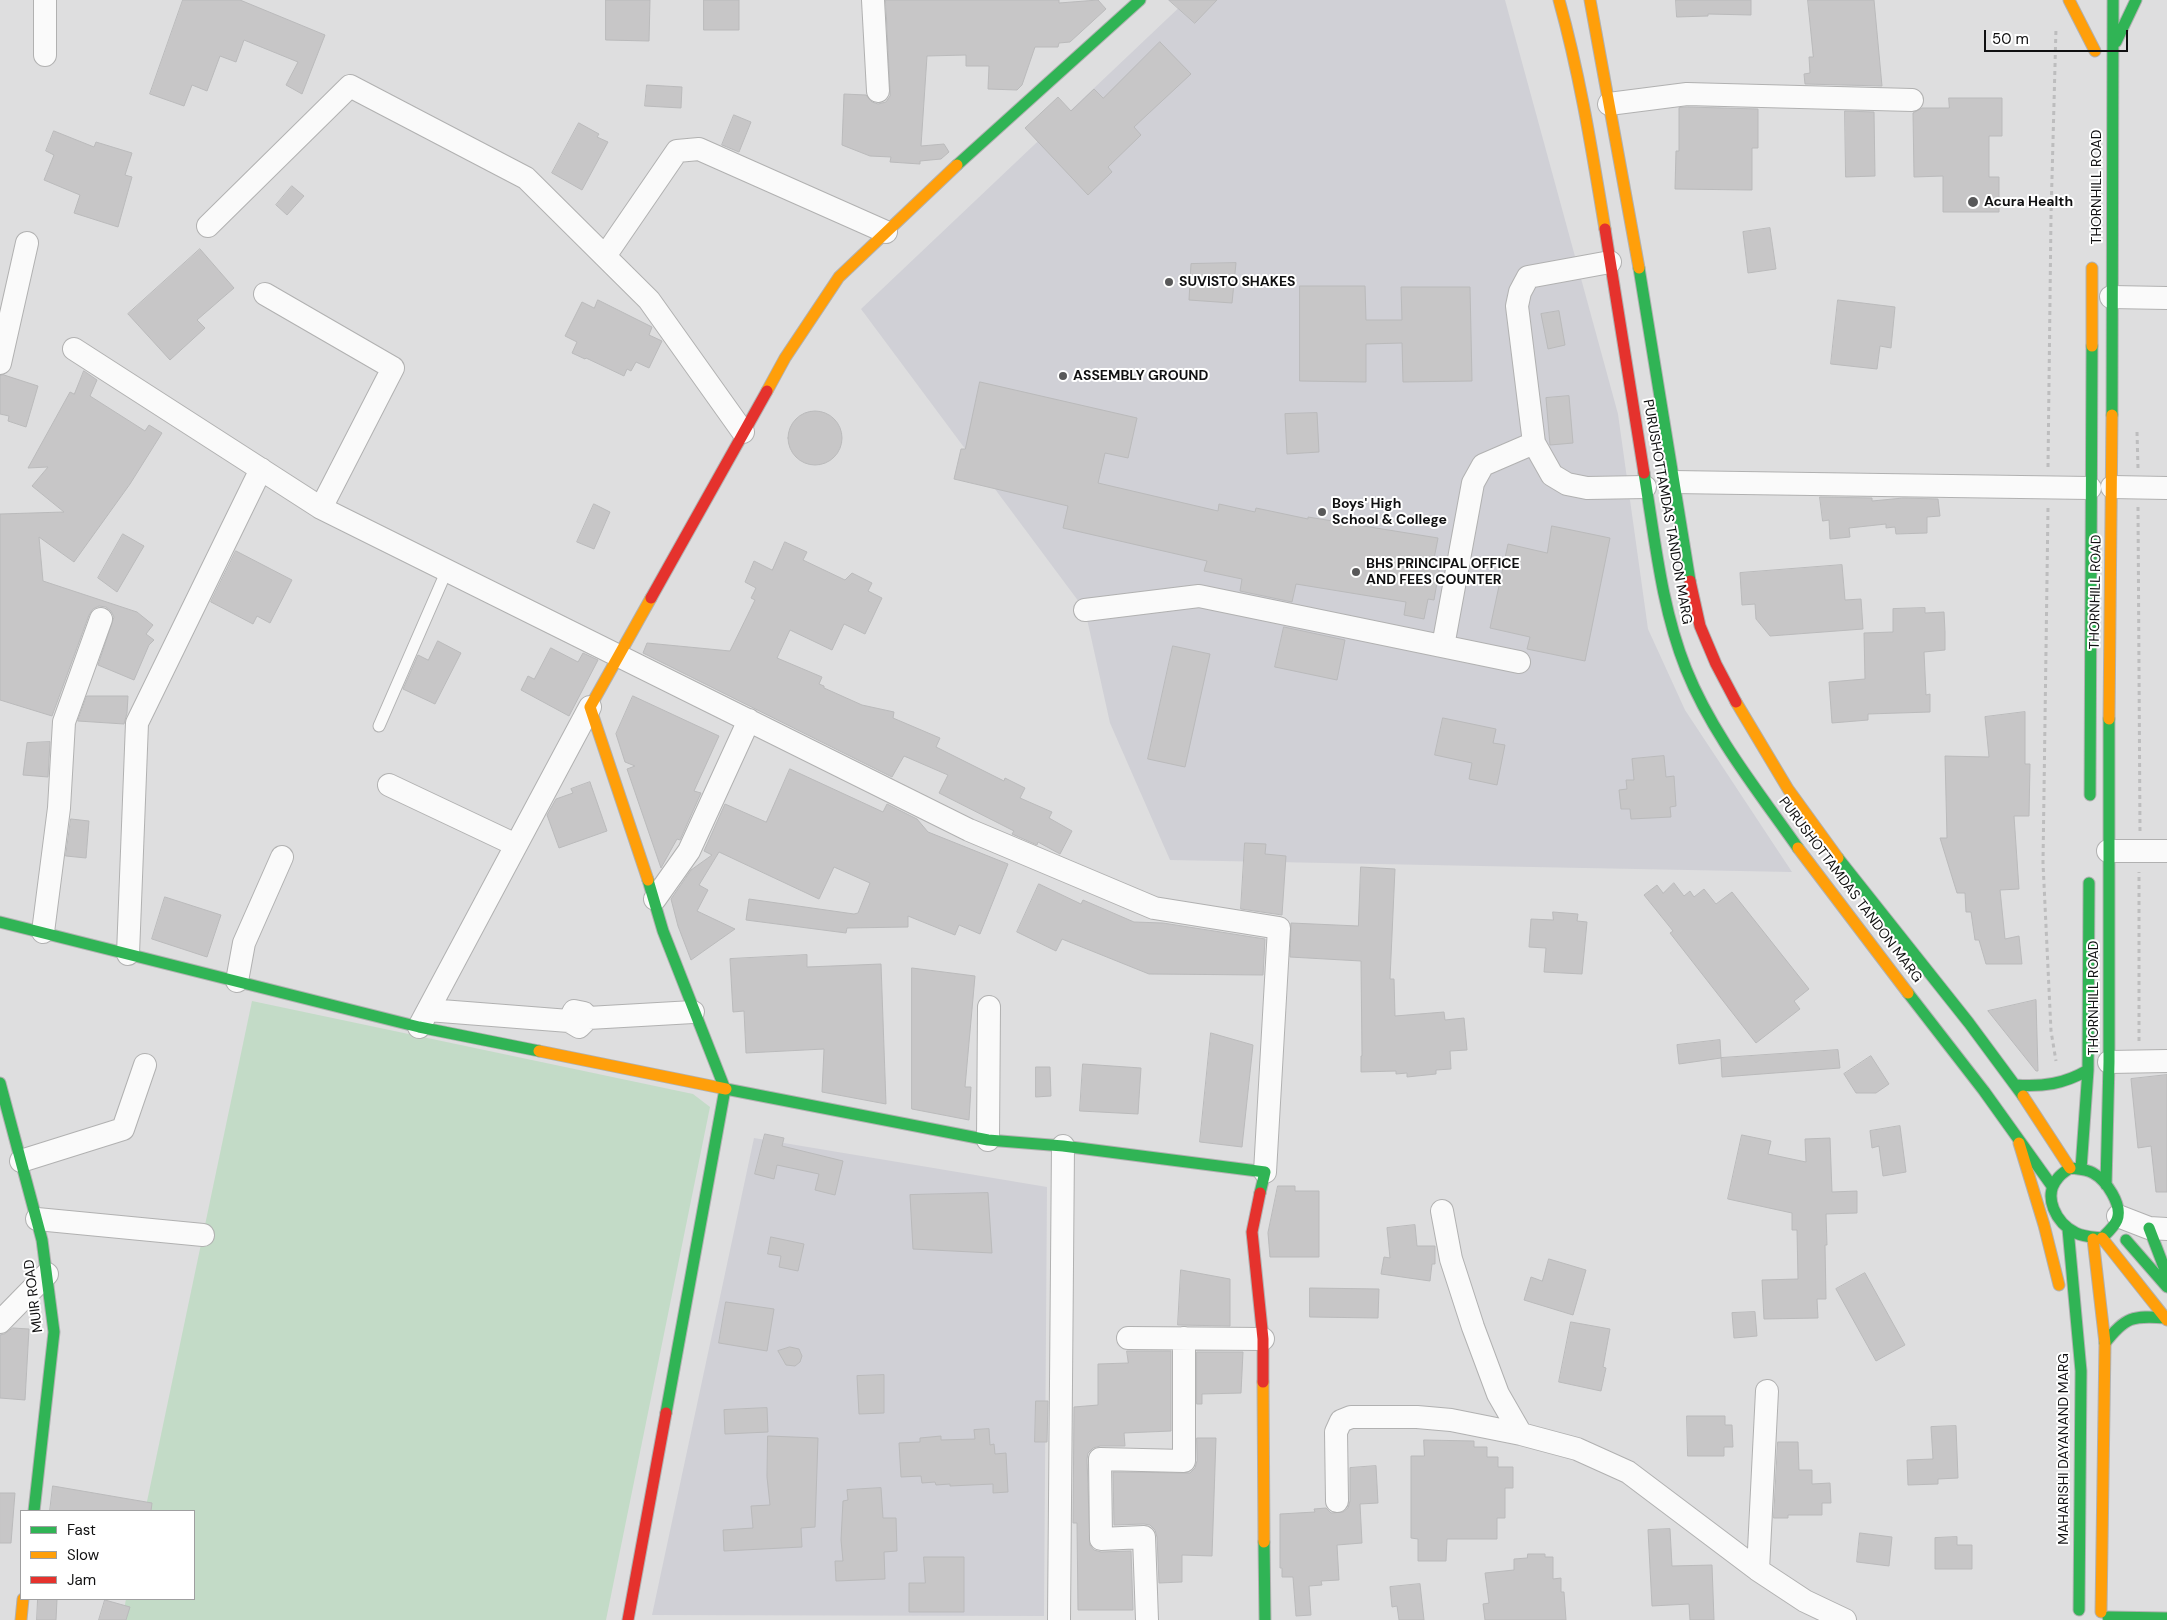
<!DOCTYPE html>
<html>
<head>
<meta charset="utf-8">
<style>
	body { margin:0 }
	#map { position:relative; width:2167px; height:1620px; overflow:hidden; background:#dededf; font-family:"DM Sans",sans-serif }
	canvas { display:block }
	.legend { position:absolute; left:20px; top:1510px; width:175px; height:90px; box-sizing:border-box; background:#fff; border:1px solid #9f9fa0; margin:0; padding:6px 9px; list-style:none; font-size:15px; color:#101011 }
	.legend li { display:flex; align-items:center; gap:10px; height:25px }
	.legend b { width:25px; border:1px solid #9f9fa0 }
	.scale { position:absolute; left:1984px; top:30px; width:144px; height:22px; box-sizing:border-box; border:2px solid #101011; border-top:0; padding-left:6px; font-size:15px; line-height:18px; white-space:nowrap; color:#101011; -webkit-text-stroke:4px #fff; paint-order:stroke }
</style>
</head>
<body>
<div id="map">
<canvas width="2167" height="1620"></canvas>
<ul class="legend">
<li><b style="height:6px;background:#30b455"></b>Fast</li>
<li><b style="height:6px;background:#ff9f0a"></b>Slow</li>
<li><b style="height:6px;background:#e5322d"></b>Jam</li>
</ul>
<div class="scale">50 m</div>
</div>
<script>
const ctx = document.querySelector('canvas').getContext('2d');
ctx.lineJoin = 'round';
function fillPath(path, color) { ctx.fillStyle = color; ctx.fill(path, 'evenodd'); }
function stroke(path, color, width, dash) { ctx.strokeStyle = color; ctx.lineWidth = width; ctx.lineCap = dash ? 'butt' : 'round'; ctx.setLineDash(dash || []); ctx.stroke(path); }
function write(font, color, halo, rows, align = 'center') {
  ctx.font = font + ' "DM Sans",sans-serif'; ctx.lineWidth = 4; ctx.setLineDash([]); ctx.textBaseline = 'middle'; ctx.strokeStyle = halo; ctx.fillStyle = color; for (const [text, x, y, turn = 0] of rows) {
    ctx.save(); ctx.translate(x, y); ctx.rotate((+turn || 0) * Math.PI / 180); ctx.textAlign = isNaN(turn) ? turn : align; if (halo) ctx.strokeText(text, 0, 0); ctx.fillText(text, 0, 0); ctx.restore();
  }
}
const built = new Path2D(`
	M1187 0H1505L1618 414 1648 629 1685 710 1792 872 1170 860 1110 723 1085 610 861 309Z
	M754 1138 1047 1187 1044 1616 652 1615Z`);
const green = new Path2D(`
	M252 1001 693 1094 710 1107 606 1620H122L126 1599H194V1511H145Z`);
const building = new Path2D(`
	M183 0H240L325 35 302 94 286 85 298 62 244 40 236 62 220 56 207 91 192 85 184 106 150 94Z
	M606 0H650L649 41 606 40Z
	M704 0H739V30H704Z
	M886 0H1059V3L1098 0 1106 9 1070 42 1059 43 1058 47H1035L1022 85 1017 90 988 89 989 66H966V55L927 56 921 146 944 144 949 152 941 159 920 161V164L890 162 891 157 870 156 842 145 844 94 866 95 872 102 878 104 886 102 890 96Z
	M1169 0H1217L1195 23Z
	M1676 0H1751V15L1708 14V16L1677 17Z
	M1808 0H1874L1882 86 1805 84 1804 74 1810 73 1809 57H1813Z
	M1160 42 1191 74 1134 127 1141 135 1108 167 1112 172 1088 195 1025 128 1058 97 1071 111 1094 89 1103 98Z
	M647 85 682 87 681 108 645 106Z
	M1949 98H2002V136H1989V177H1999V212H1943V176L1914 177 1913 113 1922 108H1949Z
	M1688 107 1758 109V148H1752V190L1675 189 1676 151H1679V108Z
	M1845 111 1874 112 1875 176 1846 177Z
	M734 115 751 122 739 152 722 145Z
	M579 123 599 134 597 137 608 142 582 190 552 173Z
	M54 131 94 147 96 142 132 153 125 175 132 177 118 227 74 213 80 195 44 180 54 155 46 151Z
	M292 186 304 196 287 215 276 205Z
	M1770 228 1776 269 1748 273 1743 232Z
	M200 249 234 288 197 320 205 328 170 360 128 314Z
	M1236 263 1232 303 1189 300 1191 264Z
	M1300 286H1365L1366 320H1402L1401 287H1470L1472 381 1403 382 1402 343 1366 344V382L1300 381Z
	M598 300 652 327 649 335 662 341 649 368 636 362 631 371 627 369 624 376 586 358 585 359 572 353 577 342 565 336 582 302 594 308Z
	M1838 300 1895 307 1891 348 1880 346 1877 369 1831 364Z
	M1559 311 1565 345 1548 349 1541 314Z
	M84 371 97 380 90 396 145 431 149 425 162 433 130 484 74 562 39 537 43 581 137 612 153 625 146 634 154 640 149 645 134 680 98 665 114 617 111 611 106 607 99 606 93 609 89 615 52 716 0 700V514L64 512 32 486 48 467 28 468 70 392 74 394Z
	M4 375 38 386 26 427 8 421 9 416 0 414V376Z
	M980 382 1137 418 1128 458 1105 453 1098 483 1218 511 1219 504 1255 512 1256 508 1308 519V517L1438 538 1433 564 1440 565 1434 600 1428 599 1424 619 1404 615 1406 602 1296 584 1292 602 1240 591 1242 579 1204 571 1207 561 1063 528 1068 506 954 479 961 449H965Z
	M1569 396 1573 443 1550 445 1546 398Z
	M788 438a27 27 0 1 1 54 0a27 27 0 1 1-54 0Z
	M1317 413 1319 452 1287 454 1285 414Z
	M1820 497 1872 498V501L1903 498 1938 499 1940 516 1927 517V533L1896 534 1895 527 1886 528V524L1849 528 1850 537 1830 539 1829 520 1823 521Z
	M594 504 610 512 594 549 577 542Z
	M1552 526 1610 538 1585 661 1527 649 1530 637 1490 628 1508 544 1547 553Z
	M123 534 144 546 117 592 98 578Z
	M785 542 807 552 803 560 845 580 852 573 872 583 868 591 882 598 865 634 844 624 832 650 790 630 777 658 822 677 819 684 824 686V688L862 705 894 712 893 718 940 738 936 747 1004 781 1005 778 1025 788 1020 798 1052 812 1049 818 1072 831 1060 854 1038 842 1037 845 1012 834 1014 831 939 793 948 775 904 756 892 777 643 653 647 643 730 651 755 600 751 598 756 588 745 582 754 561 772 570Z
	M236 551 292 580 270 623 257 616 253 624 211 602Z
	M1842 565 1845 600 1861 599 1863 629 1770 636 1756 619 1755 604 1742 605 1740 573Z
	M1925 608V613L1944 612 1945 632V650L1924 652 1926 695 1930 694V712L1868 714V720L1832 723 1829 682 1865 679 1864 633 1893 632V609Z
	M1284 627 1345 640 1337 680 1275 667Z
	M438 641 461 653 435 704 403 689 418 655 428 660Z
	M1173 646 1210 654 1185 767 1148 759Z
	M551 648 578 662 583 653 598 660 569 716 521 690 528 676 534 679Z
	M87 696H128L127 713 124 724 78 721Z
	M633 696 719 736 694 791 701 793 680 840 677 839 661 868 627 769 635 766 625 762 616 734Z
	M2025 712V764H2030L2029 816H2014L2019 889 2000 890 2005 939 2019 936 2022 964H1986L1979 940H1975L1971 912H1966L1965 893H1957L1940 838H1947L1945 756 1989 757 1985 717Z
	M1443 718 1496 729 1493 743 1505 745 1497 785 1469 779 1472 763 1435 755Z
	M50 742 48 777 23 775 27 743Z
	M1664 756 1666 777 1674 776 1676 806 1670 807 1671 817 1631 819 1630 809H1621L1619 790 1627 789 1626 780H1634L1632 759Z
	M790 769 883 812 887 804 917 819 928 832 1008 864 980 934 959 925 955 935 908 916V927L847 928 846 933 746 920 749 899 854 914 858 913 870 883 834 867 819 899 719 852 699 885 708 890 697 911 735 929 691 960 678 926 671 899 691 870 712 855 704 851 725 804 766 822Z
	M590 782 607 831 559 848 547 815 556 799 573 793 571 789Z
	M71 819 89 821 86 858 66 856Z
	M1245 843 1266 844 1265 854 1286 856 1282 915 1241 909Z
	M1361 867 1395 869 1390 979H1394L1395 1016 1444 1012 1445 1020 1464 1018 1467 1050 1450 1051 1451 1069 1436 1070V1074L1407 1077V1073L1396 1074V1071L1361 1072V1056H1362L1361 961 1290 957 1291 923 1358 926Z
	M1674 883 1684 896 1690 891 1694 897 1704 889 1716 904 1732 892 1809 989 1794 1001 1800 1009 1756 1043 1670 933 1673 931 1644 895 1657 885 1663 893Z
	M1039 884 1081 904 1083 900 1134 922 1163 923 1265 939 1263 975 1149 974 1062 939 1056 951 1017 932Z
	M165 897 221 915 207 957 152 939Z
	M1553 912 1578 914 1577 921 1587 922 1582 974 1544 972 1546 948 1529 947 1531 919 1553 920Z
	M807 955V967L881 964 886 1104 822 1092 824 1049 746 1053 744 1011 733 1012 730 959Z
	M912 968 975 976 965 1087H971L969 1120 912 1109Z
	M2036 1000 2038 1071H2036L1988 1011Z
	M1211 1033 1253 1045 1242 1147 1200 1142Z
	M1720 1040 1721 1058 1679 1064 1677 1045Z
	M1838 1050 1840 1068 1722 1077 1721 1058Z
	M1871 1056 1889 1084 1876 1093H1856L1844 1074Z
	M1083 1064 1141 1068 1138 1114 1080 1111Z
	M1036 1067H1050L1051 1096 1036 1097Z
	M2167 1075V1192H2156L2151 1146 2138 1148 2131 1079Z
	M1900 1126 1906 1172 1883 1176 1879 1146 1872 1148 1870 1131Z
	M765 1134 784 1138 782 1146 843 1161 835 1195 815 1190 819 1174 777 1165 774 1179 755 1174Z
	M1742 1135 1771 1141 1768 1154 1806 1162 1805 1139 1830 1138 1832 1192 1857 1191V1213L1826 1214 1827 1245H1825L1826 1299H1817L1818 1318 1764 1319 1762 1280 1798 1279 1797 1230H1792V1213L1728 1199Z
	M1278 1186H1295V1191H1319V1257H1270L1268 1233Z
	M988 1193 992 1253 913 1249 910 1195Z
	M1415 1225 1417 1246H1435V1264H1432L1430 1281 1381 1274 1384 1257 1390 1258 1387 1228Z
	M771 1237 804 1244 798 1271 779 1267 781 1256 768 1254Z
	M1549 1259 1586 1270 1573 1315 1524 1300 1531 1277 1542 1281Z
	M1181 1270 1230 1279V1326L1178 1325Z
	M1865 1273 1905 1345 1876 1361 1836 1289Z
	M1310 1288 1379 1289 1378 1318 1310 1317Z
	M726 1302 774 1309 767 1351 719 1343Z
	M1755 1312 1757 1336 1734 1338 1732 1313Z
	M1571 1322 1610 1329 1603 1367 1606 1368 1601 1391 1559 1382Z
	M13 1328 29 1329 25 1400 0 1398V1335L4 1334Z
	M790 1347 799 1349 802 1356 800 1362 795 1366 786 1365 778 1351Z
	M1127 1351H1171V1431L1124 1433 1125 1446H1100L1093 1448 1088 1453 1087 1459 1090 1545 1094 1550 1101 1552 1131 1551 1133 1610H1078L1077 1523H1073L1074 1407 1098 1405V1364L1128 1363Z
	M1197 1352H1243L1241 1393 1202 1394V1404H1197Z
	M884 1375V1413L859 1414 857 1376Z
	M1036 1401H1048L1047 1442H1035Z
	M767 1408 768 1432 725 1434 724 1410Z
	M1687 1416H1725V1425H1732L1733 1447H1724V1456H1688Z
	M1956 1426 1958 1478 1938 1479V1484L1908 1485 1907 1460 1933 1459 1931 1427Z
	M989 1429 990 1445 994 1444 995 1454 1006 1453 1008 1492 993 1493V1484L950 1486V1484L936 1485 935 1482 922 1483 921 1476 901 1477 899 1443 920 1442V1438L941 1436V1440L975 1439 974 1430Z
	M768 1436 818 1438 815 1527 801 1528 802 1547 724 1551 723 1530 753 1528 751 1506 770 1505 767 1477Z
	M1197 1438H1216L1212 1556 1182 1555V1582L1159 1583 1157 1537 1155 1530 1150 1525 1144 1524 1114 1525 1113 1472 1190 1473 1195 1468 1197 1461Z
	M1424 1440 1474 1441V1447H1487V1457H1498V1467H1513V1488H1505V1518H1497V1539H1447L1446 1561H1418V1539L1411 1538V1456H1424Z
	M1778 1442H1798L1799 1470H1812V1484L1830 1483 1831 1503H1822V1515H1788V1518H1774Z
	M1376 1466 1378 1503 1360 1504 1362 1543 1337 1545 1339 1580 1321 1581 1322 1585 1309 1586 1311 1615 1296 1616 1293 1577H1282V1568H1280V1514L1315 1512 1314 1509 1326 1508 1331 1513 1343 1512 1348 1508 1350 1501V1468Z
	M53 1486 152 1503 151 1511H50Z
	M881 1488 883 1518H896L897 1551 884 1552 885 1579 836 1581 835 1561H843L841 1540 843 1501 848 1500 847 1490Z
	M0 1493H15L11 1543H0Z
	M1670 1529 1672 1566 1712 1565 1714 1620H1690L1689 1604 1652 1606 1648 1530Z
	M1860 1533 1892 1537 1889 1566 1857 1562Z
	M1957 1537V1545H1972V1569H1935V1538Z
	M1528 1554H1545V1557H1553V1579L1561 1578V1592H1564L1566 1620H1485L1483 1604 1489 1603 1485 1573 1514 1570V1559L1527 1558Z
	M924 1557H964V1612H909V1583H925Z
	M1420 1584 1424 1620H1399L1397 1606 1392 1607 1390 1587Z
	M38 1599H57L56 1620H37Z
	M105 1600 130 1607 126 1620H99Z`);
const path = new Path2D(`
	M2137 432 2138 468
	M2048 467 2051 216 2056 28
	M2138 507 2140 831
	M2048 508 2043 863 2051 1031 2056 1061
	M2139 1041V872`);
const lane = new Path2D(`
	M379 726 447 570`);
const street = new Path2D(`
	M873 0 878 91
	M45 55V0
	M1609 104 1687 94 1912 100
	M208 226 350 86 526 178 649 300 743 432
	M605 256 677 151 699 149 886 232
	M1610 262 1528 277 1520 292 1517 306 1534 443 1552 475 1567 484 1587 488 1645 487
	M265 294 393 368 321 508
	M2111 297 2167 298
	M74 349 321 508 969 830 1154 908 1279 928 1265 1172
	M0 363 27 243
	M1673 482 2090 488
	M2112 487 2167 488
	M1085 610 1199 596 1519 662
	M1443 646 1473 483 1483 465 1534 443
	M389 785 516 845
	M2108 851H2167
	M655 899 689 851 749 720
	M43 932 59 808 64 722 101 619
	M128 954 137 723 261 469
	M237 981 244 943 282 857
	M428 1010 569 1021
	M588 1018 579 1027 569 1021 574 1011 584 1013 588 1018 693 1012
	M419 1027 590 707
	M2109 1062 2167 1061
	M988 1140 989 1007
	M21 1161 123 1129 145 1065
	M1442 1211 1451 1259 1473 1327 1498 1394 1521 1434
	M2118 1216 2149 1228 2167 1229
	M37 1219 203 1235
	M0 1322 47 1274
	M1128 1338 1263 1339
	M1337 1501 1336 1432 1341 1421 1351 1417H1417L1451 1420 1521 1434 1577 1449 1628 1472 1758 1570 1805 1601 1845 1620
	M1758 1570 1767 1391
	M1059 1620 1063 1146
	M1147 1620 1144 1537 1101 1539 1100 1459 1184 1461V1338`);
const fast = new Path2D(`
	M2116 42 2136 0
	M957 165 1140 0
	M1639 268 1690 581
	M2112 415 2113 0
	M1644 473C1655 539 1661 606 1686 669 1712 734 1758 791 1798 848
	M2090 795 2092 346
	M1838 858 1969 1023 2023 1096
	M648 880 663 931 725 1089 666 1413
	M0 922 419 1027 539 1051
	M1908 993 1984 1091 2052 1186
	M0 1083 42 1240 54 1332 34 1511
	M2015 1085C2043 1087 2064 1084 2088 1070
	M726 1089 988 1140 1063 1146 1265 1172 1260 1193
	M2070 1168C2077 1169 2086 1169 2093 1173 2106 1180 2123 1205 2117 1220 2114 1227 2107 1233 2102 1238 2093 1237 2084 1237 2076 1233 2056 1223 2042 1196 2058 1178 2061 1174 2066 1171 2070 1168Z
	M2081 1169 2088 1070 2089 883
	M2106 1185 2109 1062V719
	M2149 1228 2167 1275
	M2068 1229 2081 1371 2079 1610
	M2126 1240 2167 1287
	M2105 1343C2125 1317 2133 1315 2166 1318
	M1264 1542 1265 1620
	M2108 1617 2167 1618`);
const slow = new Path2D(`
	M1559 0C1580 75 1592 151 1605 229
	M1590 0 1639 268
	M2069 0 2095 51
	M2092 346V268
	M767 391 785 358 839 277 957 165
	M1736 702 1788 789 1838 858
	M2109 719 2112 415
	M1798 848 1908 993
	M648 880 590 707 651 598
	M539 1051 726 1089
	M2023 1096 2070 1168
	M2019 1143 2044 1225 2059 1285
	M2102 1238 2167 1320
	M2093 1239 2105 1343 2101 1612
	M1263 1382 1264 1542
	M21 1620 23 1599`);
const jam = new Path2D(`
	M1605 229 1644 473
	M1690 581 1700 626 1716 664 1736 702
	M651 598 767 391
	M1260 1193 1252 1232 1263 1339V1382
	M628 1620 666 1413`);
const markers = [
	[1973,202,6,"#585859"],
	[1169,282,5,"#585859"],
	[1063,376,5,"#585859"],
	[1322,512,5,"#585859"],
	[1356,572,5,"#585859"]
];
const streetNames = [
	["THORNHILL ROAD",2097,187,-90],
	["PURUSHOTTAMDAS TANDON MARG",1667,512,80],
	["THORNHILL ROAD",2096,592,-89],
	["PURUSHOTTAMDAS TANDON MARG",1850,890,53],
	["THORNHILL ROAD",2094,998,-90],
	["MUIR ROAD",34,1296,-97],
	["MAHARISHI DAYANAND MARG",2064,1449,-90]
];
const poiNames = [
	["Acura Health",1984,202],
	["SUVISTO SHAKES",1179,282],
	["ASSEMBLY GROUND",1073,376],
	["Boys' High",1332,504],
	["School & College",1332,520],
	["BHS PRINCIPAL OFFICE",1366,564],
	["AND FEES COUNTER",1366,580]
];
fillPath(built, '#d0d0d6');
fillPath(green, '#c3dbc7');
fillPath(building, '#c7c6c7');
stroke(building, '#bababb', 1);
stroke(lane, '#b1b1b1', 13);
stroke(street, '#b1b1b1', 24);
stroke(fast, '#b1b1b1', 13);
stroke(slow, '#b1b1b1', 13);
stroke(jam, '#b1b1b1', 13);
stroke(path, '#bdbdbe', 3, [4, 4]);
stroke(lane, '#fafafa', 11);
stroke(street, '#fafafa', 22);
stroke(fast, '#30b455', 11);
stroke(slow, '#ff9f0a', 11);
stroke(jam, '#e5322d', 11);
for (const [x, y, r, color] of markers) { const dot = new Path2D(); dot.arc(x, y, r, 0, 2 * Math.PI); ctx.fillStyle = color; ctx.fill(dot); stroke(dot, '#fff', 2); }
write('14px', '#101011', '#fff', streetNames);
write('bold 14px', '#101011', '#fff', poiNames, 'left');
</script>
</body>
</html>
